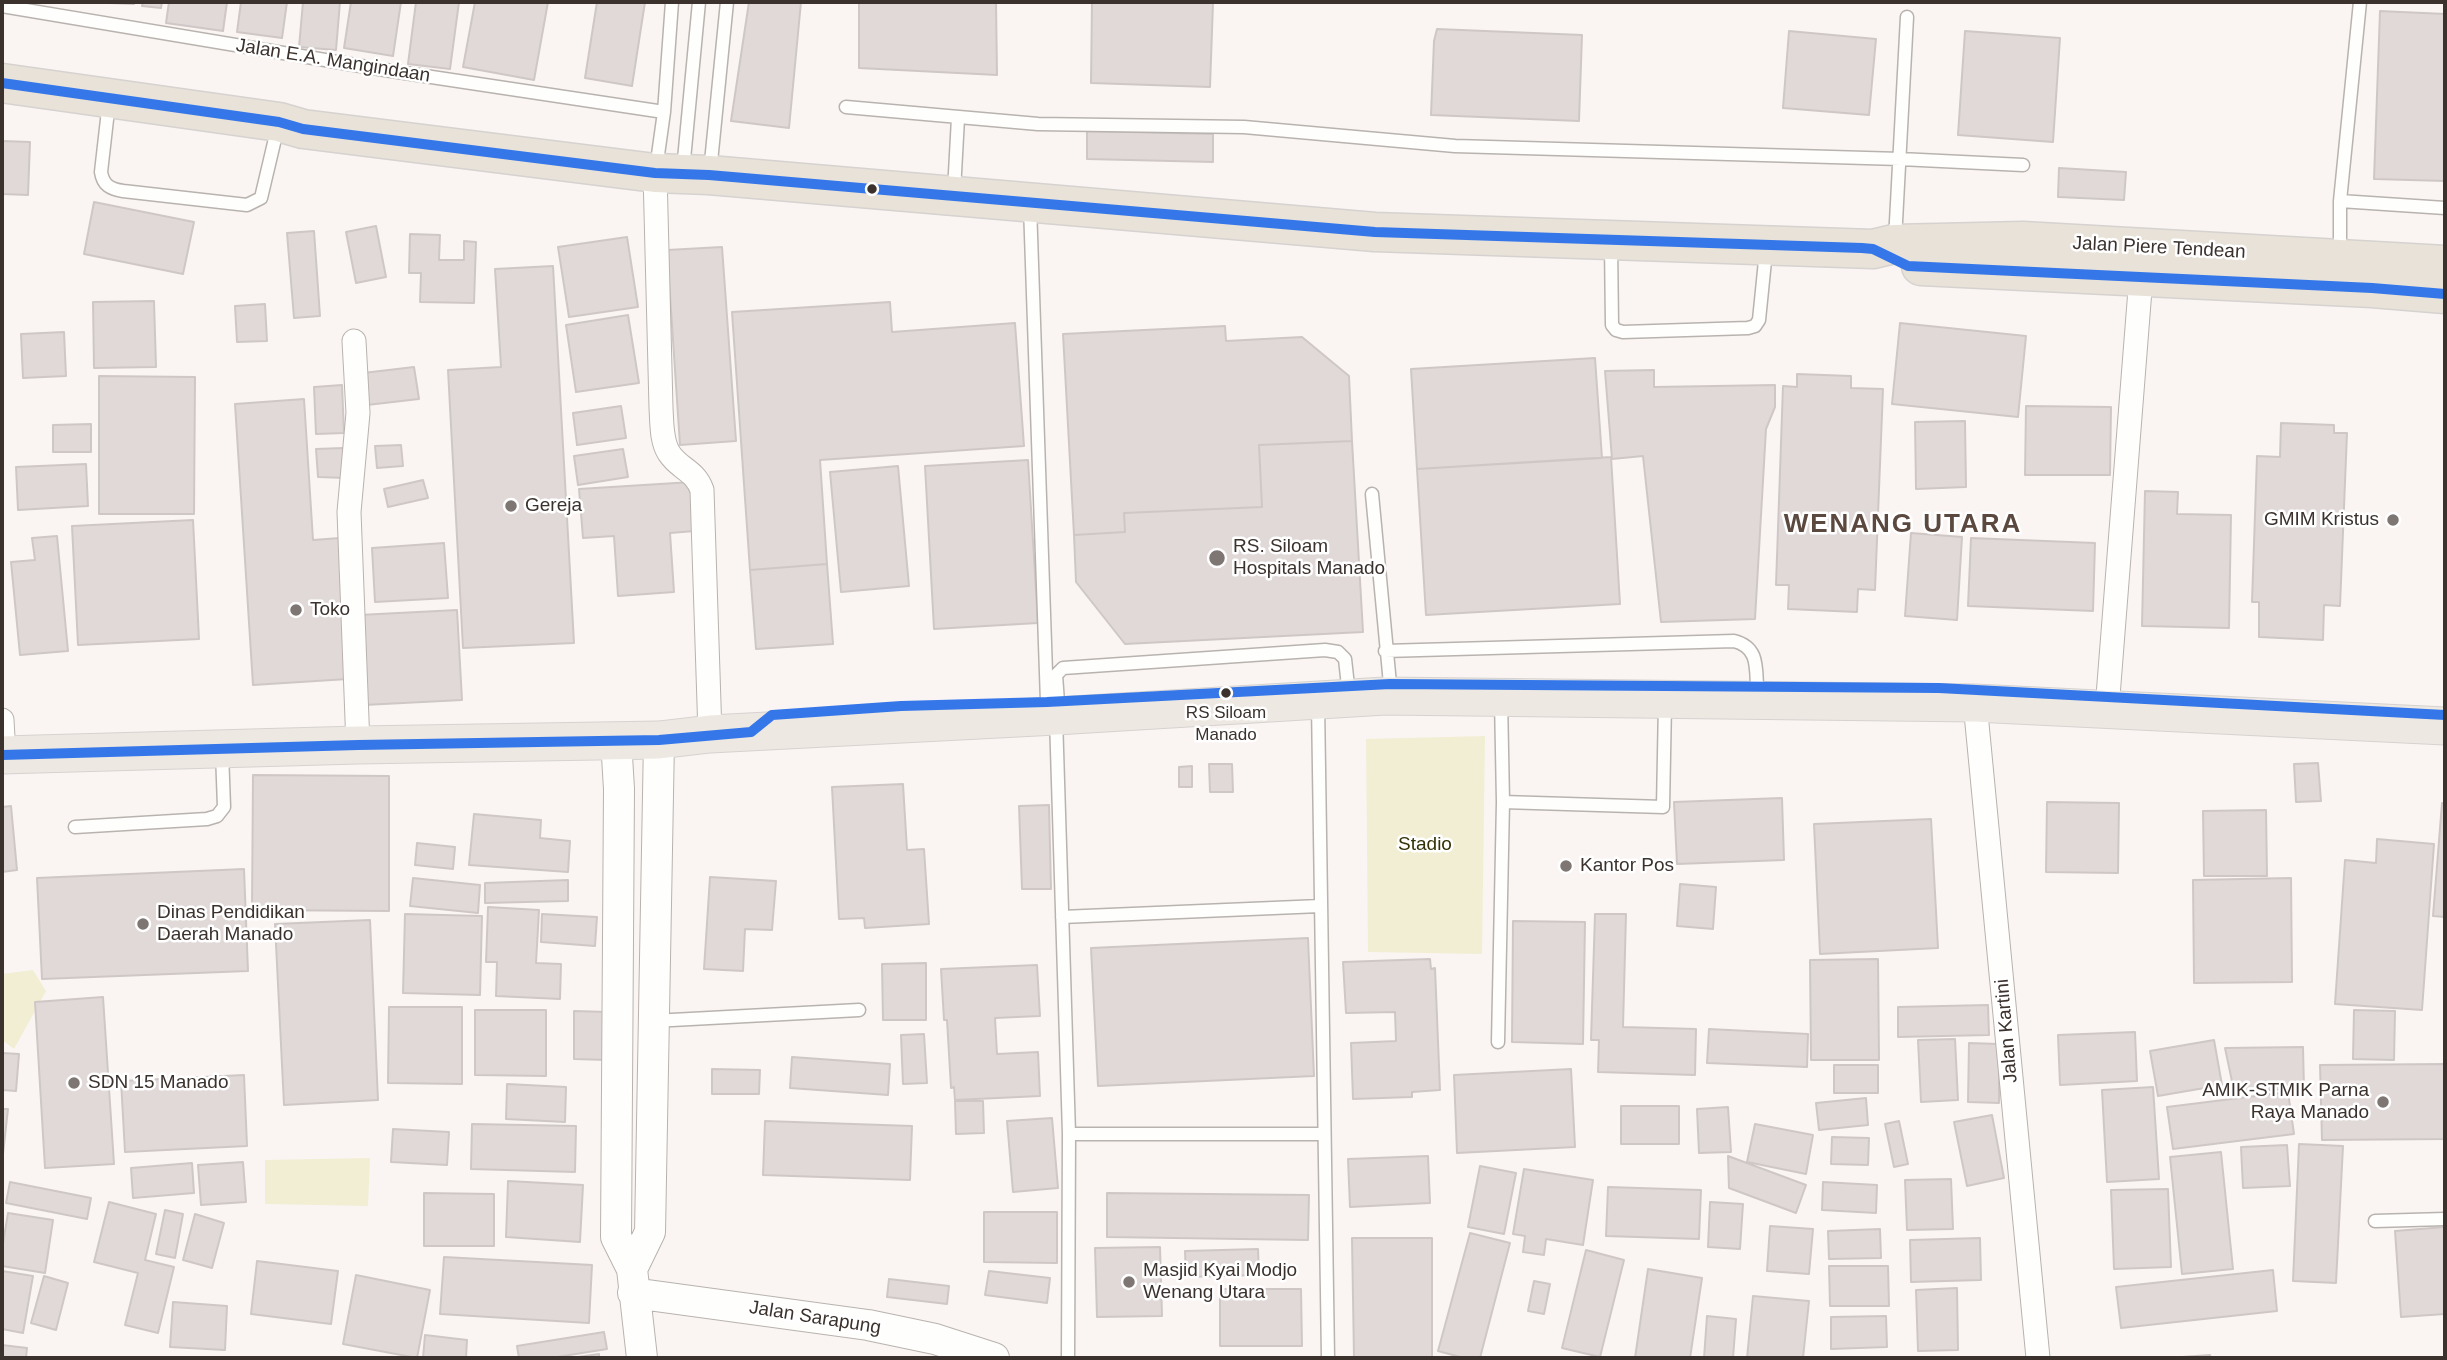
<!DOCTYPE html>
<html>
<head>
<meta charset="utf-8">
<style>
	body { margin:0 }
	#map { position:relative; width:2447px; height:1360px; overflow:hidden; background:#faf5f2; font-family:Helvetica,sans-serif }
	canvas { display:block }
	.frame { position:absolute; inset:0; border:4px solid #3b322e; pointer-events:none }
</style>
</head>
<body>
<div id="map">
<canvas width="2447" height="1360"></canvas>
<div class="frame"></div>
</div>
<script>
const ctx = document.querySelector('canvas').getContext('2d');
ctx.lineJoin = 'round';
function fillPath(path, color) { ctx.fillStyle = color; ctx.fill(path, 'evenodd'); }
function stroke(path, color, width, dash) { ctx.strokeStyle = color; ctx.lineWidth = width; ctx.lineCap = dash ? 'butt' : 'round'; ctx.setLineDash(dash || []); ctx.stroke(path); }
function write(font, color, halo, rows, align = 'center') {
  ctx.font = font + ' Helvetica,sans-serif'; ctx.lineWidth = 5; ctx.setLineDash([]); ctx.textBaseline = 'middle'; ctx.strokeStyle = halo; ctx.fillStyle = color; for (const [text, x, y, turn = 0] of rows) {
    ctx.save(); ctx.translate(x, y); ctx.rotate((+turn || 0) * Math.PI / 180); ctx.textAlign = isNaN(turn) ? turn : align; if (halo) ctx.strokeText(text, 0, 0); ctx.fillText(text, 0, 0); ctx.restore();
  }
}
const green = new Path2D(`
	M1485 736 1482 954 1368 952 1366 739Z
	M33 970 46 991 14 1049 2 1040V974Z
	M370 1158 368 1206 265 1204V1160Z`);
const building = new Path2D(`
	M85 2H134V4Z
	M143 2H162L161 8 142 6Z
	M169 2H227L223 31 166 23Z
	M241 2H287L282 38 237 32Z
	M303 2H340L336 50 299 47Z
	M351 2H401L393 56 344 48Z
	M416 2H459L450 69 408 64Z
	M475 2H548L534 80 463 67Z
	M597 2H645L632 86 585 78Z
	M749 2H801L789 128 731 121Z
	M859 2H996L997 75 859 68Z
	M1092 2 1213 3 1210 87 1091 83Z
	M2380 11 2445 14V181L2374 179Z
	M1437 29 1582 35 1579 121 1431 115 1434 41Z
	M1789 31 1876 39 1869 115 1783 108Z
	M1965 31 2060 38 2053 142 1958 135Z
	M1087 131 1213 134V162L1087 159Z
	M2 141 30 142 28 195 2 194Z
	M2059 168 2126 172 2124 200 2058 197Z
	M94 202 194 222 183 274 84 254Z
	M376 226 386 277 356 283 346 232Z
	M314 231 320 316 294 318 287 233Z
	M410 234 440 235 439 260H464V241L476 242 474 303 420 302 421 273H409Z
	M627 237 638 307 569 317 558 247Z
	M722 247 736 441 680 445 667 250Z
	M553 266 574 643 463 648 448 370 501 367 495 269Z
	M154 301 156 367 94 368 93 302Z
	M890 302 892 332 1015 323 1024 446 820 460 827 564 750 570 732 312Z
	M265 304 267 341 237 342 235 306Z
	M628 315 639 383 576 392 566 325Z
	M1900 323 2026 336 2018 417 1892 404Z
	M1225 326 1226 341 1302 337 1349 376 1352 441 1259 445 1262 507 1124 513 1125 532 1074 535 1063 334Z
	M64 332 66 376 23 378 21 334Z
	M1595 358 1602 458 1417 469 1411 369Z
	M414 367 419 399 367 405 363 373Z
	M1654 370V387L1775 385V407L1766 429 1755 619 1661 622 1643 456 1612 459 1605 371Z
	M1797 374 1851 376V388L1883 389 1875 590 1858 589 1857 612 1788 609 1789 585H1776L1783 386 1797 387Z
	M99 376 195 377 194 514H99Z
	M342 385 344 433 316 434 314 387Z
	M304 399 313 540 340 538 348 679 253 685 235 404Z
	M621 406 626 438 577 445 573 413Z
	M2026 406 2111 407 2110 475H2025Z
	M1965 421 1966 487 1916 489 1915 422Z
	M2281 423 2334 425V433H2347L2340 606 2324 605 2323 640 2259 637V602H2252L2257 456 2280 457Z
	M91 424V452H53V425Z
	M1352 441 1363 632 1125 644 1076 582 1074 535 1125 532 1124 513 1262 507 1259 445Z
	M401 445 403 466 377 468 375 446Z
	M343 448 345 478 318 477 316 449Z
	M623 449 628 477 578 485 574 456Z
	M1611 457 1620 604 1426 615 1417 469Z
	M1028 460 1038 623 934 629 925 466Z
	M86 464 88 506 18 510 16 467Z
	M898 466 909 586 841 592 830 472Z
	M423 480 428 498 388 507 384 489Z
	M692 482 695 531 670 533 674 592 618 596 614 536 583 538 579 489Z
	M2145 491 2178 492 2177 514 2231 515 2229 628 2142 626Z
	M193 520 199 639 78 645 72 526Z
	M1911 533 1962 537 1957 620 1905 616Z
	M57 536 68 651 20 655 11 562 35 560 32 538Z
	M1971 538 2095 543 2093 611 1968 606Z
	M444 543 448 598 375 602 372 548Z
	M827 564 833 644 756 649 750 570Z
	M457 610 462 700 364 705 359 615Z
	M2318 763 2321 801 2296 802 2294 764Z
	M1209 764H1232L1233 792H1210Z
	M1192 766V787H1179V767Z
	M253 775 389 776V911L252 910Z
	M903 784 907 850 924 849 929 924 865 928 864 918 839 919 832 787Z
	M1782 798 1784 860 1677 864 1674 802Z
	M2047 802 2119 803 2118 873 2046 872Z
	M2442 803H2445V917L2433 916Z
	M1049 805 1051 889H1022L1019 806Z
	M11 806 17 870 2 872V807Z
	M2266 810 2267 876H2204L2203 811Z
	M474 814 541 820 540 838 570 841 568 872 469 865Z
	M1931 819 1938 948 1820 954 1814 824Z
	M2377 839 2434 844 2422 1010 2335 1004 2345 860 2376 863Z
	M417 843 455 847 453 869 415 865Z
	M244 869 248 971 42 979 37 878Z
	M710 877 776 881 772 930 745 929 743 971 704 969Z
	M413 878 480 885 478 913 410 906Z
	M2291 878 2292 982 2194 983 2193 880Z
	M568 880V901L485 903V883Z
	M1680 884 1716 887 1713 929 1677 926Z
	M488 907 539 910 536 963 561 964 560 999 496 996 497 962H486Z
	M405 914 482 916 480 995 403 993Z
	M542 914 597 917 595 946 541 942Z
	M1595 914H1626L1623 1027 1696 1029 1695 1075 1598 1072 1599 1040H1591Z
	M370 920 378 1100 284 1105 275 924Z
	M1513 921 1585 922 1583 1044 1512 1042Z
	M1308 938 1314 1076 1098 1086 1091 948Z
	M1430 959 1431 969 1435 968 1440 1090 1412 1092V1097L1353 1099 1351 1043 1396 1041 1395 1012 1346 1013 1343 962Z
	M1878 959 1879 1060H1811L1810 960Z
	M926 963V1020H883L882 964Z
	M1037 965 1040 1016 995 1018 997 1054 1038 1052 1040 1096 955 1100 954 1087 951 1088 947 1020H944L941 969Z
	M103 997 114 1164 45 1168 35 1002Z
	M1988 1005 1989 1035 1898 1037V1007Z
	M389 1007H462V1084L388 1083Z
	M475 1010H546V1076L475 1075Z
	M2354 1010 2395 1011 2394 1060 2353 1059Z
	M574 1011 608 1012 607 1060 574 1059Z
	M1709 1029 1808 1034 1807 1067 1707 1063Z
	M2135 1032 2137 1081 2060 1085 2058 1035Z
	M924 1034 927 1083 903 1084 901 1035Z
	M1955 1039 1958 1100 1921 1102 1918 1040Z
	M2214 1040 2222 1085 2158 1096 2150 1051Z
	M1969 1043 1999 1044V1103L1968 1102Z
	M2303 1047 2304 1089 2234 1091 2225 1048Z
	M2 1053 19 1054 16 1091 2 1090Z
	M792 1057 890 1064 888 1095 790 1088Z
	M2445 1064V1139L2322 1140 2320 1065Z
	M1834 1065H1878V1093H1834Z
	M712 1069 760 1070 759 1094H712Z
	M1571 1069 1575 1147 1457 1153 1454 1075Z
	M244 1075 247 1146 125 1152 121 1081Z
	M507 1084 566 1087 565 1122 506 1119Z
	M2153 1087 2159 1179 2107 1182 2102 1090Z
	M2288 1092 2294 1134 2173 1149 2167 1107Z
	M1866 1098 1868 1125 1819 1130 1816 1103Z
	M955 1101H983L984 1133 956 1134Z
	M1621 1106H1679V1144H1621Z
	M1728 1107 1731 1152 1699 1153 1697 1109Z
	M2 1109H8L2 1163Z
	M1992 1115 2004 1178 1967 1186 1954 1122Z
	M1052 1118 1058 1188 1013 1192 1007 1121Z
	M765 1121 912 1126 910 1180 763 1175Z
	M1899 1121 1908 1164 1894 1167 1885 1124Z
	M472 1124 576 1126 575 1172 471 1169Z
	M1755 1124 1813 1135 1806 1174 1747 1162Z
	M393 1129 449 1132 447 1165 391 1162Z
	M1832 1137 1869 1138 1868 1165 1831 1164Z
	M2299 1144 2343 1146 2336 1283 2293 1281Z
	M2287 1145 2290 1186 2243 1188 2241 1147Z
	M2221 1152 2233 1269 2182 1274 2170 1157Z
	M1428 1156 1430 1203 1350 1207 1348 1159Z
	M1728 1156 1806 1185 1796 1213 1729 1188Z
	M243 1162 246 1202 201 1205 198 1165Z
	M192 1163 194 1193 133 1198 131 1168Z
	M1480 1166 1516 1173 1504 1234 1468 1227Z
	M1524 1169 1593 1180 1583 1245 1546 1239 1544 1255 1523 1252 1525 1236 1513 1234Z
	M1951 1179 1953 1229 1907 1230 1905 1180Z
	M508 1181 583 1185 580 1242 506 1237Z
	M10 1182 91 1198 87 1219 6 1203Z
	M1823 1182 1877 1185 1876 1213 1822 1210Z
	M1608 1187 1701 1190 1699 1239 1606 1236Z
	M2168 1189 2171 1267 2114 1269 2111 1190Z
	M424 1193 494 1194V1246H424Z
	M1107 1193 1309 1195 1308 1240 1107 1237Z
	M109 1202 156 1214 145 1260 174 1267 158 1333 125 1325 138 1273 94 1262Z
	M1710 1202 1743 1204 1740 1249 1708 1247Z
	M165 1210 183 1214 175 1258 156 1254Z
	M984 1212H1057V1263L984 1262Z
	M8 1213 53 1220 45 1273 2 1266V1249Z
	M195 1214 224 1223 212 1268 183 1260Z
	M1770 1226 1813 1229 1809 1274 1767 1271Z
	M2445 1227V1314L2401 1317 2395 1231Z
	M1880 1229 1881 1258 1829 1259 1828 1231Z
	M1470 1233 1510 1243 1480 1358H1464L1438 1351Z
	M1352 1238H1432V1358H1354Z
	M1980 1238 1981 1280 1911 1282 1910 1240Z
	M1160 1247 1162 1316 1097 1317 1095 1248Z
	M1258 1249 1259 1275 1186 1277 1185 1251Z
	M1586 1250 1624 1260 1600 1357 1562 1348Z
	M444 1257 592 1265 589 1323 440 1314Z
	M257 1261 338 1271 331 1324 251 1314Z
	M1829 1266H1888L1889 1306H1830Z
	M1648 1269 1702 1278 1690 1358H1635Z
	M2273 1270 2277 1311 2121 1328 2116 1287Z
	M2 1271 33 1276 23 1333 2 1329Z
	M989 1271 1050 1278 1047 1303 985 1295Z
	M356 1275 430 1290 417 1358 343 1344Z
	M44 1276 68 1283 56 1330 31 1323Z
	M889 1279 949 1286 947 1304 887 1297Z
	M1534 1281 1550 1284 1544 1314 1528 1311Z
	M1957 1288 1958 1350 1918 1351 1916 1290Z
	M1220 1289H1301L1302 1346H1220Z
	M1753 1296 1809 1301 1803 1358H1747Z
	M173 1302 227 1306 225 1350 170 1347Z
	M1707 1316 1736 1319 1733 1358H1704Z
	M1886 1316 1887 1347 1831 1349V1317Z
	M604 1332 607 1349 551 1358H519L517 1346Z
	M425 1335 467 1340 466 1358H423Z
	M2 1345 27 1348 26 1358H2Z
	M599 1354V1358H571Z
	M2210 1355 2211 1358H2168Z`);
const service = new Path2D(`
	M2 6 385 70 664 112
	M109 102 101 172C103 185 110 189 123 191L247 205 261 198 278 126
	M846 107 1038 124 1244 127 1455 146 1900 159 2023 165
	M656 169 664 112 672 2
	M683 170 699 2
	M710 172 727 2
	M954 191 958 118
	M2340 201 2445 208
	M1030 206 1047 702
	M1895 240 1907 17
	M1611 244 1612 325 1616 330 1623 332 1748 328 1755 326 1759 320 1766 251
	M2340 254V201L2360 2
	M1372 494 1390 684
	M1385 651 1734 641C1758 647 1756 666 1757 687
	M1501 699 1503 802 1663 807 1665 703
	M1058 702 1056 675 1063 668 1325 650 1338 652 1345 659 1348 686
	M1318 704 1328 1358
	M1056 718 1069 1134 1068 1358
	M75 827 207 819 217 816 224 807 222 752
	M1062 917 1320 906
	M653 1021 859 1010
	M1498 1042 1503 802
	M1069 1134H1324
	M2375 1221 2445 1219`);
const minor = new Path2D(`
	M655 173 661 408C662 422 661 441 669 453 679 469 695 470 702 490L710 734
	M354 341 358 413 349 512 358 745
	M2108 696 2141 277
	M1975 703 2038 1358
	M2 720 4 755`);
const tertiary = new Path2D(`
	M616 740 619 789 616 1237 632 1269 642 1358
	M632 1269 650 1232 659 740
	M633 1293 868 1325 935 1339 994 1358`);
const primary = new Path2D(`
	M2 755 358 745 659 740 710 734 1056 716 1385 696 1975 703 2445 726`);
const trunk = new Path2D(`
	M2 83 279 122 303 129 655 173 709 175 1375 232 1873 249 1894 244 2023 241 2445 265
	M1921 266 2372 288 2445 294`);
const bus1 = new Path2D(`
	M2 83 279 122 303 129 655 173 709 175 1375 232 1862 248 1873 249 1908 266 2372 288 2445 294
	M2 755 358 745 659 740 751 732 772 715 901 706 1047 702 1390 684 1939 688 2445 715`);
const markers = [
	[872,189,6,"#3b322e"],
	[511,506,7,"#7e7673"],
	[2393,520,7,"#7e7673"],
	[1217,558,9,"#7e7673"],
	[296,610,7,"#7e7673"],
	[1226,693,6,"#3b322e"],
	[1566,866,7,"#7e7673"],
	[143,924,7,"#7e7673"],
	[74,1083,7,"#7e7673"],
	[2383,1102,7,"#7e7673"],
	[1129,1282,7,"#7e7673"]
];
const busNames = [
	["RS Siloam",1226,713],
	["Manado",1226,735]
];
const streetNames = [
	["Jalan E.A. Mangindaan",333,61,9],
	["Jalan Piere Tendean",2159,248,3],
	["Jalan Kartini",2007,1031,-95],
	["Jalan Sarapung",815,1318,9]
];
const poiNames = [
	["Gereja",525,506],
	["GMIM Kristus",2379,520,"right"],
	["RS. Siloam",1233,547],
	["Hospitals Manado",1233,569],
	["Toko",310,610],
	["Kantor Pos",1580,866],
	["Dinas Pendidikan",157,913],
	["Daerah Manado",157,935],
	["SDN 15 Manado",88,1083],
	["AMIK-STMIK Parna",2369,1091,"right"],
	["Raya Manado",2369,1113,"right"],
	["Masjid Kyai Modjo",1143,1271],
	["Wenang Utara",1143,1293]
];
const parkNames = [
	["Stadio",1425,845]
];
const districtNames = [
	["WENANG UTARA",1903,525]
];
fillPath(green, '#f1eed4');
fillPath(building, '#e0d9d8');
stroke(building, '#cfc7c6', 2);
stroke(service, '#b9b3af', 15);
stroke(minor, '#b9b3af', 25);
stroke(tertiary, '#b9b3af', 32);
stroke(primary, '#d6d2d0', 39);
stroke(trunk, '#d6d2d0', 41);
stroke(service, '#fefefd', 12);
stroke(minor, '#fefefd', 23);
stroke(tertiary, '#fefefd', 30);
stroke(primary, '#ede8e1', 37);
stroke(trunk, '#e8e2d8', 38);
stroke(bus1, '#3577e9', 10);
for (const [x, y, r, color] of markers) { const dot = new Path2D(); dot.arc(x, y, r, 0, 2 * Math.PI); ctx.fillStyle = color; ctx.fill(dot); stroke(dot, '#fff', 2.5); }
write('17px', '#3b322e', '#fff', busNames);
write('19px', '#3b322e', '#fff', streetNames);
write('19px', '#3b322e', '#fff', poiNames, 'left');
write('19px', '#343207', '#fff', parkNames);
ctx.letterSpacing = '2px';
write('bold 26px', '#5b483e', '#fff', districtNames);
ctx.letterSpacing = '0px';
</script>
</body>
</html>
